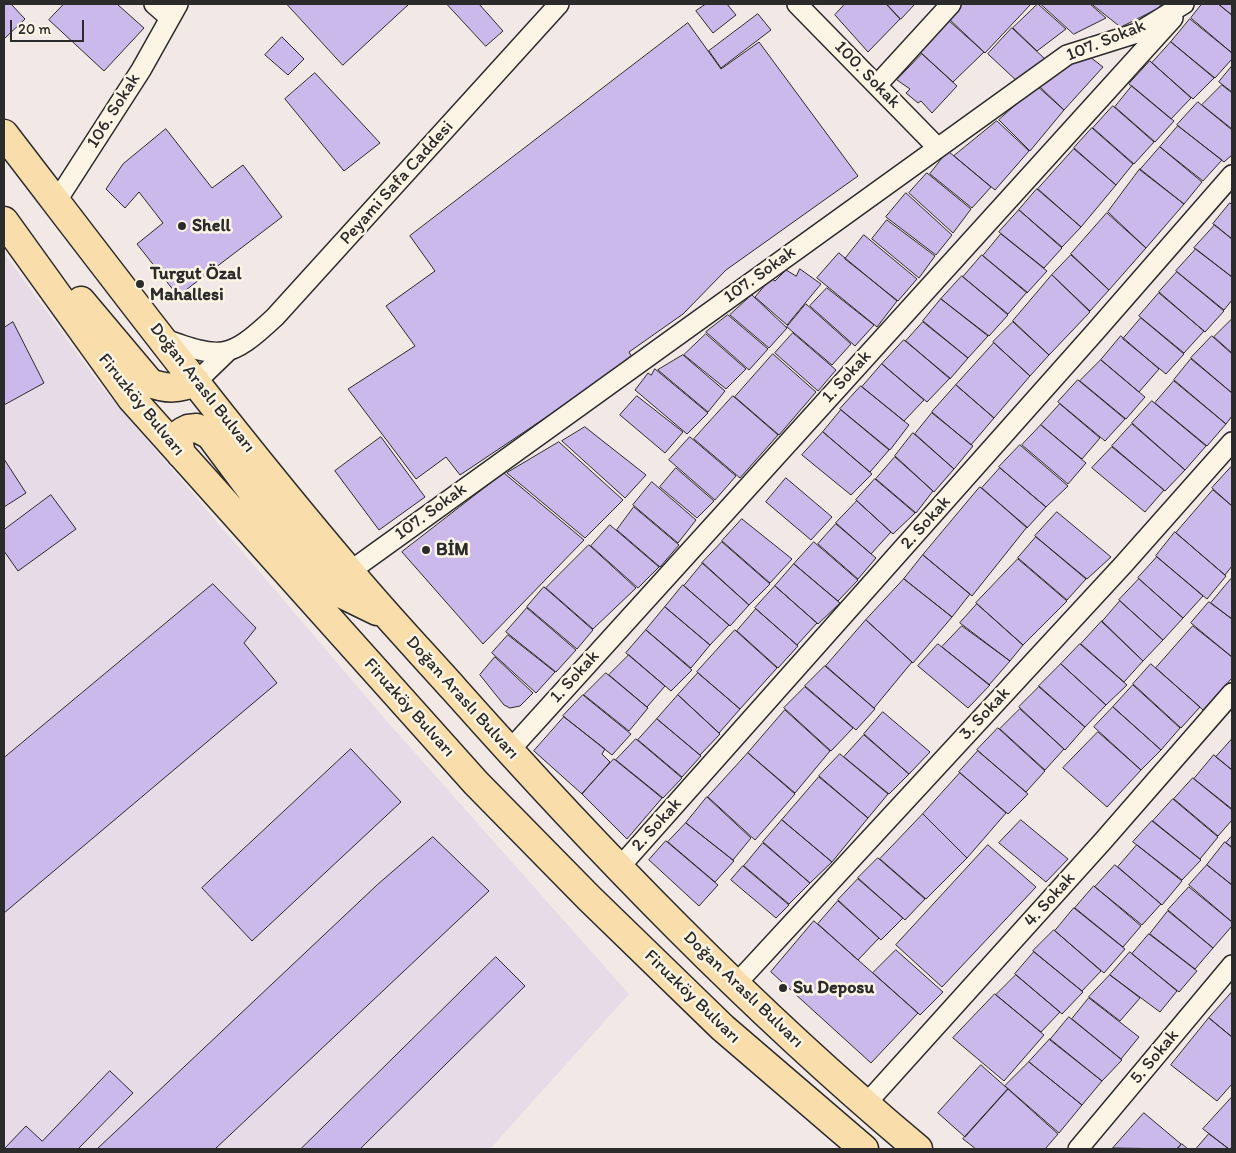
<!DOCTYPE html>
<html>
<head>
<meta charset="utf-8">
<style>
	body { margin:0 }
	#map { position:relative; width:1236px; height:1153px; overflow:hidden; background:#f2e9e6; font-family:Itim,sans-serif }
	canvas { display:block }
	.frame { position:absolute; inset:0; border:5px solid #2b2b2b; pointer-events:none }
	.scale { position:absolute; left:10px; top:20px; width:74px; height:22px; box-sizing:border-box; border:2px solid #2b2b2b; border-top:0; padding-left:6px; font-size:15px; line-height:18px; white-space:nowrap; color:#2b2b2b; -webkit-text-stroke:4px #fcf5e5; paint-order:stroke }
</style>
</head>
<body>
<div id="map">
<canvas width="1236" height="1153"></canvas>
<div class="frame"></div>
<div class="scale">20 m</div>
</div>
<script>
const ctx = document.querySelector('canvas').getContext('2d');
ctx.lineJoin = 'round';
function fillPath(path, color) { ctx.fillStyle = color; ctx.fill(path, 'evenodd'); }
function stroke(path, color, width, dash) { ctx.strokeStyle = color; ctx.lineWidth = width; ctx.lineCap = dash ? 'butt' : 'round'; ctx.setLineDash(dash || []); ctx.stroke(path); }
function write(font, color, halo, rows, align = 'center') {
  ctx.font = font + ' Itim,sans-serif'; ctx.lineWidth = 5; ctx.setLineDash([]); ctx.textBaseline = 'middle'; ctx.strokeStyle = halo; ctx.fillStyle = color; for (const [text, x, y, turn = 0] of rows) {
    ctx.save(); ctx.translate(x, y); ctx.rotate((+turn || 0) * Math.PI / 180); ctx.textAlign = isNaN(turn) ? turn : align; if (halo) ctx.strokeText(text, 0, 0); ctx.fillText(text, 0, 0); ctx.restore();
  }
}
const built = new Path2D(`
	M4 253 101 386 385 719 629 994 490 1149H4Z`);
const building = new Path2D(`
	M4 4H11L25 19 4 39Z
	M64 4H117L144 28 104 71 49 20Z
	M287 4H409L343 65Z
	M447 4H479L503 31 486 46Z
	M706 4H727L736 15 713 33 696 11Z
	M845 4H886L900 19 868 52 835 15Z
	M887 4H915L901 19Z
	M962 4H1031L985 53 948 18Z
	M1038 4 1066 29 1037 51 1013 28Z
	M1041 4H1090L1106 18 1074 34Z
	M1092 4H1161L1159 8 1121 27Z
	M1202 4H1218L1232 15V53L1191 18Z
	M1219 4H1232V15Z
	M758 14 771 30 721 68 709 51Z
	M1190 19 1232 53V59L1215 78 1171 42Z
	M948 20 984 52 953 82 919 51Z
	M688 23 721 69 759 42 858 176 726 270 683 314 629 352 633 359 460 475 446 457 416 479 348 389 415 346 386 306 435 271 410 236Z
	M1012 28 1046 60 1019 83 988 54Z
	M282 37 304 59 288 75 265 55Z
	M1171 42 1214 78 1193 99 1152 63Z
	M922 54 957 86 932 113 921 101 918 103 906 93 910 89 897 80Z
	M1090 57 1103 67 1064 110 1038 85 1065 61Z
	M1150 61 1191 98 1171 119 1129 84Z
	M1232 66V92L1219 82Z
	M315 73 380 143 344 171 285 99Z
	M1222 85 1232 93V129L1202 105Z
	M1037 86 1064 110 1030 151 999 120Z
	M1132 86 1174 121 1155 142 1115 107Z
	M1198 102 1232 130V155L1224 162 1177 125Z
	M1113 106 1154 142 1134 164 1093 128Z
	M997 121 1029 151 995 190 954 156Z
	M1178 126 1222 160 1203 181 1160 147Z
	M1092 128 1133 164 1116 185 1074 148Z
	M166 129 212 188 243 165 282 217 178 296 137 244 163 223 139 192 125 208 106 189 123 164Z
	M1160 147 1202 182 1184 204 1140 170Z
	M1074 149 1116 185 1081 227 1038 189Z
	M948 151 991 187 972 208 930 174Z
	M1140 169 1184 204 1146 248 1108 212Z
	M927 173 971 209 953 233 909 193Z
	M1037 189 1081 227 1062 247 1019 210Z
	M906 193 952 235 936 255 886 217Z
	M1230 203 1232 205V239L1213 224Z
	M1019 210 1062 248 1044 268 999 232Z
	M1107 213 1146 248 1109 290 1071 254Z
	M887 220 935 256 919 278 872 239Z
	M1215 225 1232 239V277L1194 248Z
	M1001 234 1047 271 1027 293 983 256Z
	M864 235 917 279 898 301 845 259Z
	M1196 249 1232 277V300L1224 310 1176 271Z
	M839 253 897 301 877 327 817 278Z
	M982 255 1027 292 1008 314 963 277Z
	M1071 255 1109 290 1090 311 1052 275Z
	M800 269 821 284 787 325 755 297 771 278 775 281 786 270 796 276Z
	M1177 272 1224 311 1205 332 1159 292Z
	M1052 275 1090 312 1049 355 1013 321Z
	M962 276 1008 315 989 336 941 299Z
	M827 288 874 325 855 346 810 306Z
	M1159 293 1204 331 1184 353 1139 316Z
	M752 295 787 328 769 348 730 315Z
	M941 299 988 336 968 358 923 321Z
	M806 304 851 344 832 365 787 327Z
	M728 315 768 349 749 370 706 332Z
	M1141 318 1184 354 1166 374 1123 339Z
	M1232 319V353L1214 337Z
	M13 322 44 383 4 405V328Z
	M923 322 968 358 950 379 906 341Z
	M1013 322 1049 355 1030 376 993 342Z
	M793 333 836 370 818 391 775 353Z
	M706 334 746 369 726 389 684 355Z
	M1121 336 1159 369 1139 392 1101 360Z
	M1212 336 1232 354V393L1191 358Z
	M904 340 950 378 927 402 882 364Z
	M994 343 1030 376 994 418 956 385Z
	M773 354 816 392 779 435 735 397Z
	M683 355 725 391 708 412 658 370Z
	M1191 359 1232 393V416L1226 424 1174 380Z
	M1101 360 1145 397 1126 419 1080 381Z
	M882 364 924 400 904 421 862 387Z
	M655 369 708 413 687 434 635 390 648 373 651 375Z
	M1078 380 1125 419 1105 441 1058 402Z
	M1174 381 1226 424 1207 446 1155 403Z
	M956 385 994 418 971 445 932 412Z
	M861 386 909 425 890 450 840 409Z
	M637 396 683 432 665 453 620 415Z
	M733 396 778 435 740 478 694 439Z
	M1152 401 1206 446 1185 470 1132 423Z
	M1060 404 1100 438 1082 459 1041 425Z
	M841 410 889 450 870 472 823 432Z
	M932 413 973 446 954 469 915 434Z
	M1132 424 1185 470 1165 491 1112 446Z
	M1041 425 1086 463 1068 484 1022 445Z
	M585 427 646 475 625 498 562 441Z
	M823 432 872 474 851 495 802 455Z
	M913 433 954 469 934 492 895 456Z
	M381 437 425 497 379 530 335 471Z
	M690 437 736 476 715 500 669 460Z
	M559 442 623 500 585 538 507 473Z
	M1020 445 1068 486 1046 507 999 467Z
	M1112 447 1164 490 1145 512 1092 468Z
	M895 457 933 491 916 513 876 479Z
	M4 459 26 493 4 507Z
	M1232 466V506L1212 488Z
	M676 468 714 501 697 518 660 487Z
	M1000 468 1046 507 1027 528 982 488Z
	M504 473 584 540 483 644 402 552Z
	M786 478 832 517 811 540 766 502Z
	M875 479 915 513 893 534 856 500Z
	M652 482 696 520 678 543 633 505Z
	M980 487 1027 527 972 596 923 555Z
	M1213 490 1232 506V566L1225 575 1176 533Z
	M51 495 76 529 18 571 4 551V530Z
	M857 501 891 532 871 554 836 523Z
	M634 507 679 545 660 567 617 530Z
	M1057 512 1111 557 1087 579 1035 536Z
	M742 519 792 559 770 583 722 541Z
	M836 524 876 558 858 579 818 544Z
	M610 525 659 567 638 588 591 546Z
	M1175 532 1226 576 1207 599 1156 556Z
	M1036 537 1086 579 1067 600 1018 558Z
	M722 542 770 584 749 605 702 563Z
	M814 542 858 580 838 601 794 564Z
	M589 545 636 588 593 629 546 588Z
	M923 555 970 594 952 617 904 579Z
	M1157 557 1203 596 1183 618 1138 578Z
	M1018 559 1067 601 1023 645 976 603Z
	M703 563 749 605 730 626 684 586Z
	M794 564 840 603 818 624 775 586Z
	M904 579 952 617 913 663 866 620Z
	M1139 579 1183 618 1163 640 1119 600Z
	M1231 579 1232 581V619L1211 603Z
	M213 584 256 628 244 643 277 683 4 913V758Z
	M683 585 729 625 710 645 665 607Z
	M775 586 817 623 797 645 755 608Z
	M544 587 593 630 577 649 527 607Z
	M1120 601 1163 640 1143 661 1102 622Z
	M1209 602 1232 619V657L1191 623Z
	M977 604 1023 645 1010 661 960 623Z
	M665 607 710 645 691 668 646 630Z
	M527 608 576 650 556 672 506 632Z
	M756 609 798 646 778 668 737 631Z
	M866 620 912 662 874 708 826 666Z
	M1102 621 1143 661 1124 682 1081 644Z
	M962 626 1010 661 989 685 942 647Z
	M1193 626 1232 657V678L1203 710 1156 668Z
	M646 630 692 670 671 691 626 653Z
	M735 630 777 668 740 709 697 672Z
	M508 635 555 672 536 693 492 653Z
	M938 644 990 685 968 708 918 666Z
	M1080 644 1127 685 1106 705 1061 664Z
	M629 655 665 686 647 707 609 675Z
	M495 657 533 693 520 706 510 708 504 705 480 675Z
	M1061 664 1106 705 1085 727 1039 686Z
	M1151 664 1200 707 1181 728 1133 684Z
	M825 666 875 709 856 730 805 686Z
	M606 673 648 708 629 731 584 695Z
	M698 673 740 709 719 733 678 695Z
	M1133 685 1180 728 1161 750 1113 707Z
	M805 687 853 728 831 751 784 708Z
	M1039 687 1085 727 1065 750 1019 707Z
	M583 695 631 734 612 755 563 716Z
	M678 695 720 734 700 755 657 719Z
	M1113 707 1161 750 1141 770 1094 727Z
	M1020 709 1064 749 1045 770 1000 729Z
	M785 710 830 751 795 793 748 753Z
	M883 712 930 752 909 774 864 734Z
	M564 717 605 749 602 754 610 762 582 794 534 751Z
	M657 719 701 756 682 777 638 740Z
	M998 728 1045 771 1026 792 977 750Z
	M1098 732 1141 770 1107 807 1063 768Z
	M864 735 909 774 889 794 844 757Z
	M636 739 682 778 663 798 616 760Z
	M1232 739V770L1216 757Z
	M351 749 401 802 252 941 202 888Z
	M978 751 1028 794 1008 814 959 772Z
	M748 753 795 794 755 840 708 797Z
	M840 754 888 794 868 818 819 776Z
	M1214 755 1232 770V810L1194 779Z
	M614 759 662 798 627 839 582 794Z
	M960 773 1006 813 967 858 923 814Z
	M819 777 868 818 832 862 782 820Z
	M1193 778 1232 809V820L1218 836 1174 799Z
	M707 797 751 838 733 860 686 823Z
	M1173 799 1218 837 1200 859 1153 821Z
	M923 814 967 858 926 899 880 859Z
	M782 820 832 862 810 883 763 842Z
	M1021 820 1068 859 1046 882 999 843Z
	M1152 821 1201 860 1182 880 1133 842Z
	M686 823 734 861 715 882 668 842Z
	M1232 836V847L1226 843Z
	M433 837 489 891 215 1149H97L377 885Z
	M666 841 718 885 699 906 649 860Z
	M1225 842 1232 848V885L1207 865Z
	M763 843 810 883 789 904 744 866Z
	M988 845 1036 887 942 987 896 945Z
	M1137 845 1182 881 1162 905 1118 867Z
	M878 858 925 899 905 920 858 878Z
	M1115 865 1161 904 1142 925 1095 887Z
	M1207 865 1232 885V922L1189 885Z
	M743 866 789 905 776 918 731 880Z
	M858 879 903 918 881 940 838 900Z
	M1094 886 1141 926 1123 947 1075 908Z
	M1189 887 1232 922V926L1213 948 1168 910Z
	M838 901 879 938 858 960 818 924Z
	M1074 908 1125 949 1104 973 1055 931Z
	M1168 911 1213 948 1195 969 1150 934Z
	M814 921 918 1013 871 1063 771 972Z
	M1054 930 1101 971 1082 991 1033 951Z
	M1149 934 1197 971 1179 992 1132 954Z
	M896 950 943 992 920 1015 873 973Z
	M1034 952 1083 992 1062 1014 1015 974Z
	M1130 952 1177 991 1160 1012 1110 975Z
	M496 957 525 986 360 1149H301Z
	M1016 975 1060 1012 1041 1032 996 995Z
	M1110 975 1140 998 1120 1021 1089 997Z
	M1232 992V1037L1209 1018Z
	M995 994 1044 1035 1004 1081 953 1038Z
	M1089 998 1139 1037 1121 1059 1072 1019Z
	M1069 1017 1122 1060 1102 1081 1050 1040Z
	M1209 1018 1232 1037V1084L1217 1101 1171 1065Z
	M1050 1039 1102 1081 1082 1105 1029 1062Z
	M1029 1062 1082 1105 1059 1133 1005 1086Z
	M981 1065 1008 1089 965 1137 938 1113Z
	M110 1071 133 1093 78 1149H4L26 1126 42 1141Z
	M1008 1089 1058 1134 1045 1149H976L963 1139Z
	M1232 1097V1149H1229L1203 1129Z
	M1144 1113 1181 1144 1177 1149 1113 1148Z
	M1209 1134 1229 1149H1196Z
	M1182 1144 1188 1149H1177Z`);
const minor = new Path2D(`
	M154 4 170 18
	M797 4 937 147
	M877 85 951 4
	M56 202 141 70 178 4
	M162 338C221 359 228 361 275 317L559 4
	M196 382 227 352
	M349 572 1067 55 1137 33 1184 4
	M509 751 1173 18
	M618 869 1095 332 1232 175
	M736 984 1123 565 1232 442
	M865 1105 1103 841 1232 693
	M1078 1149 1232 965`);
const primary = new Path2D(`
	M4 134C117 281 229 430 349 571 383 612 419 650 454 689 599 852 751 1009 918 1149
	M4 221 132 399 476 783 589 898 723 1028 864 1149
	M81 301 150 383C168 390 179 388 196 382
	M181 454 178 439 182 432 188 429 197 428 210 435 257 498 325 581 338 592 377 611`);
const markers = [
	[182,226,5,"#2b2b2b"],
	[140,284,5,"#2b2b2b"],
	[426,550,5,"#2b2b2b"],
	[783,988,5,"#2b2b2b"]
];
const streetNames = [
	["107. Sokak",1106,41,-22],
	["100. Sokak",867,75,46],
	["106. Sokak",114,111,-58],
	["Peyami Safa Caddesi",397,183,-48],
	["107. Sokak",760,275,-36],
	["1. Sokak",847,377,-48],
	["Doğan Araslı Bulvarı",202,388,52],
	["Firuzköy Bulvarı",141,405,51],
	["107. Sokak",431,512,-36],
	["2. Sokak",926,523,-48],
	["1. Sokak",575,677,-48],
	["Doğan Araslı Bulvarı",462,698,48],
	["Firuzköy Bulvarı",409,708,48],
	["3. Sokak",985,714,-47],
	["2. Sokak",657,825,-48],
	["4. Sokak",1050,900,-48],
	["Doğan Araslı Bulvarı",743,990,44],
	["Firuzköy Bulvarı",692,997,44],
	["5. Sokak",1155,1057,-50]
];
const poiNames = [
	["Shell",192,226],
	["Turgut Özal",150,274],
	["Mahallesi",150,295],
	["BİM",436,550],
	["Su Deposu",793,988]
];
fillPath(built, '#e6dbe7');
fillPath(building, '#cab9ea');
stroke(building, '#2b2b2b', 1);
stroke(minor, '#2b2b2b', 22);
stroke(primary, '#2b2b2b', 31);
stroke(minor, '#fcf5e5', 19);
stroke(primary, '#f9deab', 28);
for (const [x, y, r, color] of markers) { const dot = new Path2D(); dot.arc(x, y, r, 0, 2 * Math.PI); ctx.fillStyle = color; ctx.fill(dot); stroke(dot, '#fcf5e5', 2); }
write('18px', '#2b2b2b', '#fcf5e5', streetNames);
write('bold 18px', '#2b2b2b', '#fcf5e5', poiNames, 'left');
</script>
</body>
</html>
